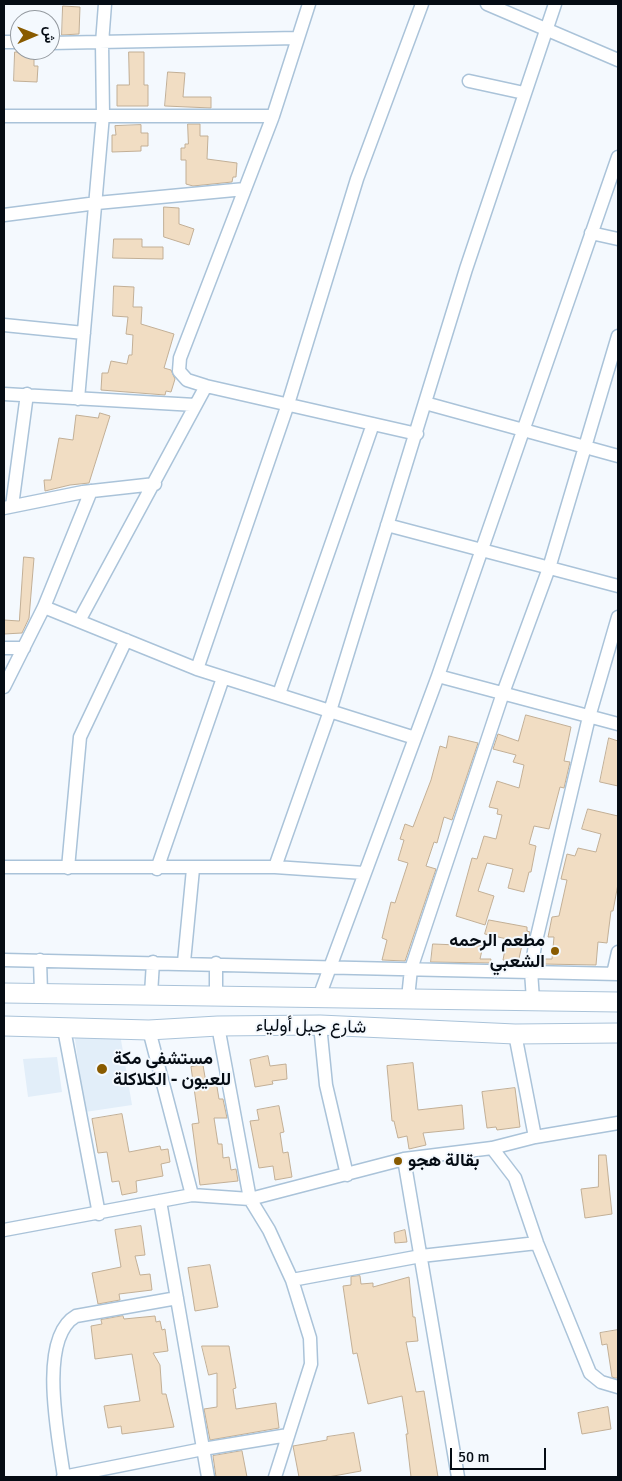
<!DOCTYPE html>
<html>
<head>
<meta charset="utf-8">
<style>
	body { margin:0 }
	#map { position:relative; width:622px; height:1481px; overflow:hidden; background:#f4f9fe; font-family:Signika,Vazirmatn,sans-serif }
	canvas { display:block }
	.frame { position:absolute; inset:0; border:5px solid #050c14; pointer-events:none }
	.north { position:absolute; left:10px; top:10px; width:50px; height:50px; box-sizing:border-box; background:#f4f9fe; border:1px solid #949aa0; border-radius:50%; rotate:89deg; font-size:14px; font-weight:700; line-height:20px; text-align:center; color:#050c14 }
	.north::after { content:''; display:block; margin:auto; width:18px; height:22px; background:#895b00; clip-path:polygon(50% 0,100% 100%,50% 72%,0 100%) }
	.scale { position:absolute; left:450px; top:1448px; width:96px; height:22px; box-sizing:border-box; border:2px solid #050c14; border-top:0; padding-left:6px; font-size:15px; line-height:18px; white-space:nowrap; color:#050c14; -webkit-text-stroke:4px #f4f9fe; paint-order:stroke }
</style>
</head>
<body>
<div id="map">
<canvas width="622" height="1481"></canvas>
<div class="frame"></div>
<div class="north">ش</div>
<div class="scale">50 m</div>
</div>
<script>
const ctx = document.querySelector('canvas').getContext('2d');
ctx.lineJoin = 'round';
function fillPath(path, color) { ctx.fillStyle = color; ctx.fill(path, 'evenodd'); }
function stroke(path, color, width, dash) { ctx.strokeStyle = color; ctx.lineWidth = width; ctx.lineCap = dash ? 'butt' : 'round'; ctx.setLineDash(dash || []); ctx.stroke(path); }
function write(font, color, halo, rows, align = 'center') {
  ctx.font = font + ' Signika,Vazirmatn,sans-serif'; ctx.lineWidth = 4; ctx.setLineDash([]); ctx.textBaseline = 'middle'; ctx.strokeStyle = halo; ctx.fillStyle = color; for (const [text, x, y, turn = 0] of rows) {
    ctx.save(); ctx.translate(x, y); ctx.rotate((+turn || 0) * Math.PI / 180); ctx.textAlign = isNaN(turn) ? turn : align; if (halo) ctx.strokeText(text, 0, 0); ctx.fillText(text, 0, 0); ctx.restore();
  }
}
const built = new Path2D(`
	M74 1032 120 1034 132 1105 85 1112Z
	M57 1057 62 1092 28 1097 23 1059Z`);
const building = new Path2D(`
	M63 6 80 7 79 34 62 35Z
	M15 52H34V66H38L37 82 14 81Z
	M129 52H144V85H148V106H117V85H129Z
	M168 72 185 73 183 97H211V108L165 106Z
	M188 124H200V136H208L207 159 237 163 236 177H233L232 182 193 186 186 184V160H181V148H185V144H188Z
	M141 125V133H148V146H141V151L112 152V135H116L115 126Z
	M164 207 179 208V224L194 229 189 245 164 237Z
	M114 239H142V247H163V259L113 258Z
	M114 286 134 287 133 307H142L141 324 174 334 164 368 171 370 175 379 171 392 166 391 165 395 101 390 102 373H108L111 361 127 364 129 355H132L133 335 126 334 128 317 113 316Z
	M100 413 110 416 89 483 70 485 45 491 44 480H51L59 438 73 440 76 415 98 418Z
	M24 557 34 558 29 618 22 633 4 634V620L19 621Z
	M526 715 571 727 564 761 570 762 564 788 560 787 549 829 534 826 529 844 536 846 531 872H529L524 892 508 888 513 869 487 863 478 891 494 896 485 925 456 916 472 858 477 859 484 836 496 839 502 815 497 814 498 809 489 807 497 781 519 788 524 765 513 762 516 755 493 749 498 734 518 741Z
	M449 736 478 743 452 820 444 817 437 843 434 842 426 866 436 869 405 961 382 960 387 940 382 938 391 902 395 903 408 863 398 860 404 840 400 839 405 824 413 827 431 780 440 746 446 748Z
	M609 738 618 741V786L600 782Z
	M588 809 618 816V884L613 911H611L607 943 598 942 596 965 542 964V959H552L554 937H548L552 917 559 916 567 880 561 879 567 854 575 856 578 848 596 852 601 834 582 829Z
	M489 920 527 927V931L530 932 527 946 522 945 518 963 503 960 507 939 485 934Z
	M433 944 483 946 480 959H491L490 963 431 962Z
	M268 1056 270 1066 286 1064 287 1079 272 1081 273 1084 255 1087 250 1060Z
	M413 1063 418 1110 462 1105 464 1129 423 1133 426 1145 409 1149 407 1136 398 1138 394 1121H392L387 1066Z
	M203 1065 206 1083 216 1081 219 1099H223L227 1118H214L218 1144H222L223 1158 229 1157 231 1170 236 1169 238 1181 200 1185 192 1124 199 1123 191 1067Z
	M515 1088 520 1127 497 1130 496 1127 487 1128 482 1092Z
	M279 1106 284 1132 280 1133 283 1153 288 1152 292 1177 275 1180 273 1166 259 1168 250 1121 259 1120 257 1110Z
	M122 1114 129 1152 160 1146 161 1150 168 1149 170 1162 161 1164 163 1176 136 1181 137 1192 122 1195 119 1181 112 1182 107 1152 98 1153 92 1119Z
	M599 1155H606L612 1214 585 1218 581 1189 598 1187Z
	M141 1226 145 1255 135 1256 140 1275 150 1274 152 1290 119 1294 120 1300 98 1304 92 1273 121 1267 115 1230Z
	M405 1230 407 1242 395 1243 394 1233Z
	M210 1265 218 1307 195 1311 188 1268Z
	M360 1276 361 1284 373 1283V1287L409 1277 413 1317H415L418 1341 406 1342 416 1392 424 1391 438 1477H411L406 1434H408L402 1396 368 1404 357 1353 353 1354 343 1286 351 1285V1277Z
	M123 1316 124 1319 155 1316 156 1322 160 1321 162 1330 165 1329 168 1351 153 1353 160 1365 162 1394H166L174 1427 122 1434 121 1426 108 1428 104 1406 140 1401 132 1354 95 1359 91 1326 102 1324 101 1320Z
	M618 1330V1378H615L612 1377 607 1344 602 1345 600 1333Z
	M202 1346H229L236 1388 233 1389 236 1409 276 1403 279 1428 210 1440 204 1409 217 1407V1373L209 1375Z
	M608 1407 611 1429 582 1434 578 1413Z
	M354 1433 361 1471 328 1477H299L293 1446 327 1440V1437Z
	M242 1451 247 1477H216L213 1456Z`);
const street = new Path2D(`
	M309 4 273 116 180 358 179 371 187 380 206 386 417 434
	M487 4 618 60
	M4 42H20
	M50 43 297 38
	M469 81 524 93
	M4 116H273
	M4 215 97 203 245 189
	M591 233 618 239
	M4 325 84 333
	M4 394 195 405
	M78 399 103 115 102 43 105 4
	M425 403 618 456
	M12 506 27 394
	M4 508 83 492 155 484
	M387 525 618 586
	M44 607 197 669 415 738
	M79 621 206 386
	M4 648H24
	M197 669 288 404 357 179 422 4
	M438 676 618 724
	M4 687 44 607 91 491
	M279 694 373 424
	M4 867H275L364 873
	M275 867 330 711 466 269 555 4
	M68 868 80 737 126 640
	M157 869 223 678
	M4 960 618 974
	M40 960 41 993
	M184 962 193 869
	M613 974 618 952
	M151 994 153 962
	M216 995V963
	M319 997 438 676 618 157
	M408 998 411 969 503 693 549 568 618 336
	M533 1000 531 971 535 945 589 717 618 617
	M320 1025 326 1085 347 1175
	M218 1026 250 1199 269 1230 292 1280 310 1338 311 1364 275 1477
	M64 1029 99 1214
	M149 1030 192 1195
	M515 1034 535 1137
	M492 1148 515 1178 537 1243 590 1373 601 1382 618 1387
	M404 1159 458 1477
	M160 1201 208 1477
	M4 1230 192 1195 250 1199 404 1159 492 1148 535 1137 618 1123
	M292 1280 421 1256 537 1243
	M63 1477 203 1449 288 1435
	M64 1477C59 1440 37 1338 76 1316L177 1298`);
const primary = new Path2D(`
	M4 993 618 1002
	M4 1026 149 1030 218 1026 320 1025 515 1034 618 1033`);
const markers = [
	[555,951,5,"#895b00"],
	[102,1069,6,"#895b00"],
	[398,1161,5,"#895b00"]
];
const poiNames = [
	["مطعم الرحمه",545,941,"right"],
	["الشعبي",545,962,"right"],
	["مستشفى مكة",113,1059],
	["للعيون - الكلاكلة",113,1080],
	["بقالة هجو",408,1161]
];
const streetNames = [
	["شارع جبل أولياء",311,1027,1]
];
fillPath(built, '#e2eef9');
fillPath(building, '#f1ddc3');
stroke(building, '#c2af96', 1);
stroke(street, '#aac3d9', 15);
stroke(primary, '#aac3d9', 21);
stroke(street, '#fff', 12);
stroke(primary, '#fff', 19);
for (const [x, y, r, color] of markers) { const dot = new Path2D(); dot.arc(x, y, r, 0, 2 * Math.PI); ctx.fillStyle = color; ctx.fill(dot); stroke(dot, '#f4f9fe', 2); }
write('bold 18px', '#050c14', '#f4f9fe', poiNames, 'left');
write('18px', '#050c14', '#f4f9fe', streetNames);
</script>
</body>
</html>
